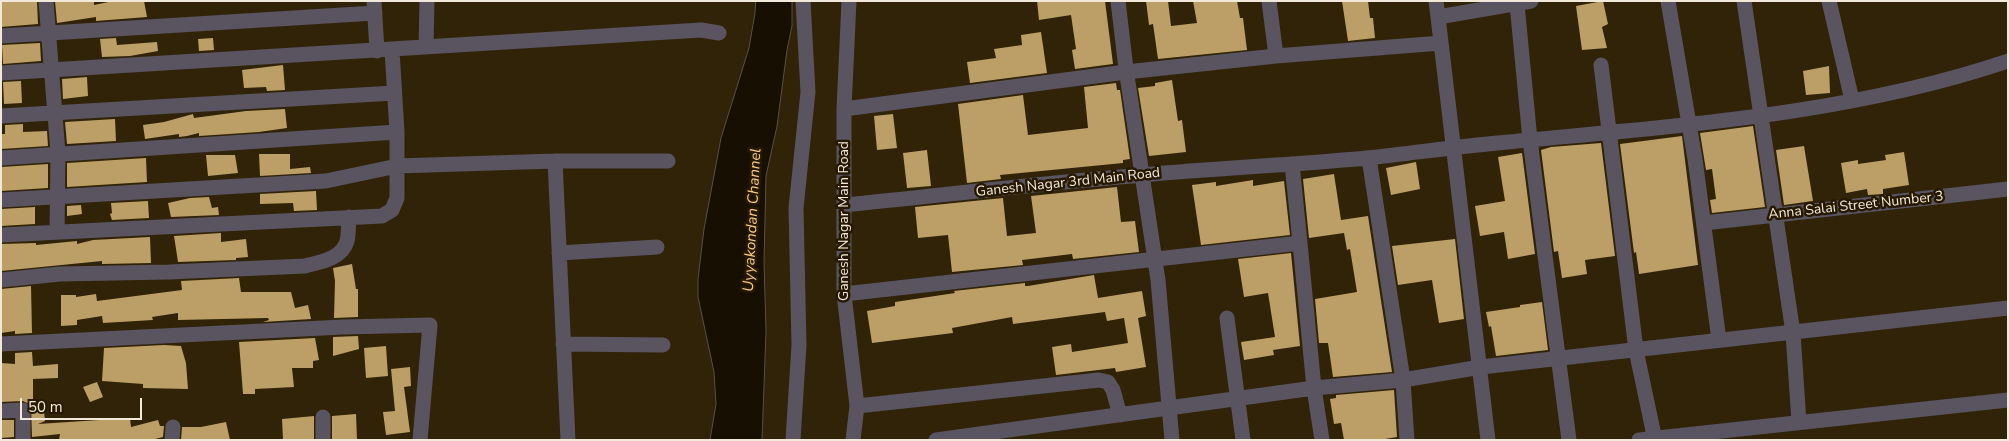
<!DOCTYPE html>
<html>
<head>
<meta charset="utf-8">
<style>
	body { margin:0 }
	#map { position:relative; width:2009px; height:441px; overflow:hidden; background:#302307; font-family:"Nunito Sans",sans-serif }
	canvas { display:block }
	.frame { position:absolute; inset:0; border:2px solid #f3e9da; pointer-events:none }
	.scale { position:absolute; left:20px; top:398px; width:122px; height:22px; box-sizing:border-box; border:2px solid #f3e9da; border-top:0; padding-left:6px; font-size:15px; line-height:18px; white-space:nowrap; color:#f3e9da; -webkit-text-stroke:4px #261900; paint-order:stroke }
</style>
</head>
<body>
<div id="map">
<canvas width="2009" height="441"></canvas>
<div class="frame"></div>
<div class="scale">50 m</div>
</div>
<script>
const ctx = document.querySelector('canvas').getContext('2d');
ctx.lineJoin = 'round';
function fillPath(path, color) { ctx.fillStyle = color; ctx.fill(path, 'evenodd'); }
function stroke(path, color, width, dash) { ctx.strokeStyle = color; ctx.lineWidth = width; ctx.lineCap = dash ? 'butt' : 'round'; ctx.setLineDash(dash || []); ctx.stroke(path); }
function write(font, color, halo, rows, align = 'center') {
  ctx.font = font + ' "Nunito Sans",sans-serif'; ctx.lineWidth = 5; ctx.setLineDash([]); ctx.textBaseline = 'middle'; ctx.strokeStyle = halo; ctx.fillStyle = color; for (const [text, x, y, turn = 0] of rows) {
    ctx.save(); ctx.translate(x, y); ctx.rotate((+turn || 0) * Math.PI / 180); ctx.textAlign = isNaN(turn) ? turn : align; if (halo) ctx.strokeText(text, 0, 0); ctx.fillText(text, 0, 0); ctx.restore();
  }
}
const water = new Path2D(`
	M756 1H792V26L787 50 777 126 766 176 764 262 766 331 762 440H710L716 404 714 372 698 297V279L704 229 721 138 749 48 755 13Z`);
const building = new Path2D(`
	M1 1H37L38 24 1 27Z
	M55 1H94V5L113 1H144L147 17 96 21V17L57 23Z
	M1037 1H1105L1113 64 1075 69 1072 50 1076 49 1071 15 1039 20Z
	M1146 1H1168L1171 26 1197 23 1193 1H1237L1240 18H1243L1247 50 1158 59 1153 24 1149 25Z
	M1342 1H1368L1370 18H1373L1375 38 1348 41Z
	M1603 1 1608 24 1602 27 1607 48 1582 50 1576 6Z
	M1041 32 1047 73 970 83 967 62 996 58 994 49 1022 45 1021 35Z
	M116 38 117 45 157 42 158 51 130 56 102 57 100 39Z
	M213 38 214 50 199 51 198 39Z
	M40 43 41 61 3 64 2 45Z
	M283 65 285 90 267 91 266 87 244 88 242 70Z
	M1829 66 1830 93 1806 95 1803 71Z
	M87 77 88 96 63 99 62 79Z
	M1172 80 1178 121 1182 120 1186 152 1149 156 1138 88 1155 86V83Z
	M21 81 22 103 4 104 3 82Z
	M1116 83 1117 90H1120L1130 159 1123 160V163L1000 175 1001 179 967 183 958 104 1023 95 1028 135 1088 128 1084 87Z
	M285 109 287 128 259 132 199 136V133L187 136 179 137V134L145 139 143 125 164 122 193 114 194 118 246 111Z
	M893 114 897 148 877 150 874 116Z
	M115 119 116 141 67 144 65 122Z
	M23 124V132L47 131 48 146 1 149V134H5V125Z
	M1753 126 1765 207 1712 213 1710 200 1716 199 1712 169 1706 170 1700 133Z
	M1682 136 1698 265 1639 274 1636 252 1634 253 1620 144Z
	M1601 143 1615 256 1585 260 1587 274 1562 278 1558 251 1554 252 1541 150 1551 147Z
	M1804 146 1813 201 1784 205 1776 150Z
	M927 150 931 186 907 188 903 153Z
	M1904 152 1909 185 1883 189V194L1868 195 1867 189 1846 193 1841 163 1858 160V164L1886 160 1885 155Z
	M1522 153 1535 254 1508 259 1504 232 1480 236 1475 206 1505 201 1498 157Z
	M259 154H290V169L310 167 311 173 260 176Z
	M206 155H235L238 173 208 176Z
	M146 158 147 182 67 187V163Z
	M1416 162 1420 189 1391 195 1386 168Z
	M48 164V188L1 191V167Z
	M1334 174 1341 220 1368 216 1392 372 1333 377 1328 343H1319L1315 299 1357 292 1350 249 1347 250 1344 233 1309 238 1303 179Z
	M1253 180V186L1284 181 1290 235 1201 245 1192 185 1216 182V186Z
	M1117 187 1121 222 1135 221 1139 252 1073 259 1072 254 1022 260 1023 265 952 272 948 235 918 238 915 207 1003 198 1007 236 1036 233 1031 196Z
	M316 191 317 210 294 211 293 203 260 204V194Z
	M209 197 212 208 218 207 219 215 171 217 168 203 190 198Z
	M148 201 149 218 112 220 110 214 112 213 111 203Z
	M81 205 82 214 67 216V206Z
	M35 207V224L1 226V209Z
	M221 233V242L246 239 248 257 236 258V260L178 262 174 236Z
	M150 237 151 263 102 264V261L1 271V244L36 243V245L77 241V244L93 240Z
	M1455 239 1464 319 1439 323 1432 280 1398 285 1392 246Z
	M1291 253 1300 346 1273 350 1274 355 1244 360 1241 342 1275 337 1268 293 1244 297 1238 259Z
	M352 264 356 289H358V317L334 318 335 281 333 268Z
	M1094 275 1098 298 1142 291 1146 316 1138 318 1146 367 1116 372 1115 368 1056 375 1052 347 1071 344 1072 352 1128 343 1124 318 1107 321 1105 312 1013 324 1012 317 952 328 953 333 872 343 867 311 895 306V302L955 293 954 291 1025 283V286H1028Z
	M239 278 241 292H291L295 308 308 305 311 319 263 322 269 320 268 318 178 320V313L152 317 153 320 103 323 102 316 77 320V325L61 326V295H76V297L96 294 97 301 182 290 181 281Z
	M31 286 32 333 15 334V331L1 333V289Z
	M1542 302 1548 350 1496 356 1491 326 1489 327 1486 312 1520 307V305Z
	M358 336 359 349 333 356V337Z
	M315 338 319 360 313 361V368H292L294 387 255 389V394H243L239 342Z
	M164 345 181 346 186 363 188 389 143 388V384L102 381 104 348Z
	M386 346 388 376 366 378 364 348Z
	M32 352 33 366 58 364V378L33 379V412L44 411 45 421 38 424 130 418 131 427 158 420 160 426H164L163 437 151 440H59L60 434 32 437 31 405 23 401 1 402V363L15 364V353Z
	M410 367 411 386 404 387 410 432 386 435 383 412 395 411 391 369Z
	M97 382 103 397 90 402 83 387Z
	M1394 390 1397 437 1379 440H1344L1341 423 1334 424 1330 399 1336 398V395Z
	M356 414 357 440H332V416Z
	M314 416V440H283L282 419Z
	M1 420H14V437L1 438Z
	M226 422 230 440H181L182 427H201Z`);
const minor = new Path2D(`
	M46 1 58 153 57 232
	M374 1 377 51
	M849 1 844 109V294L857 406 853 440
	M1118 1 1126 69 1158 280 1172 440
	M1269 1 1276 56
	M1436 1 1438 17 1531 1
	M1668 1 1695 159 1719 340
	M1744 1 1793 333 1799 422
	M1829 1 1852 100
	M1517 4 1530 140 1569 440
	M1438 17 1488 440
	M1 36 375 13
	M426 47 427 1
	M1601 65 1636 350 1655 440
	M1 73 701 30 719 33
	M844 109 1126 72 1276 56 1441 43
	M1 116 394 93
	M1 158 397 132
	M1369 158 1403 380 1407 440
	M555 161 568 440
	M1292 164 1300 243
	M1 200 326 181 397 166 555 161H668
	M844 205C944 195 1043 183 1143 175 1218 168 1293 165 1367 158 1414 153 1461 146 1508 142 1674 126 1848 115 2008 61
	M1704 223 2008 189
	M1 235 382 216 392 210 397 198V132L392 50
	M559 253 657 247
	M1 280 60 274 169 272 305 266C320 262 342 259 347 241 349 234 348 225 349 217
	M844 294 1300 243 1314 388 1322 440
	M1227 318 1243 440
	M1 344 343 327 430 325 420 440
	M563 344 663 345
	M857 406 1099 380 1108 382 1113 390 1120 415
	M1 411 23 410V440
	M323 417V440
	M172 440 173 427
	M793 440 799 345 796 208 808 92 803 1
	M936 440 1314 388 1403 380 1481 367 2008 308
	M1639 440 2008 400`);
const streetNames = [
	["Ganesh Nagar 3rd Main Road",1068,183,-6],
	["Anna Salai Street Number 3",1856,206,-6],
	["Ganesh Nagar Main Road",845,221,-90]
];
const waterNames = [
	["Uyyakondan Channel",753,220,-87]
];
fillPath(water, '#170f01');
stroke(water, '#595042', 1);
fillPath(building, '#bc9e67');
stroke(minor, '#595460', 15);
write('14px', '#f3e9da', '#261900', streetNames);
write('italic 15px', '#facd7d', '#261900', waterNames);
</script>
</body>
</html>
